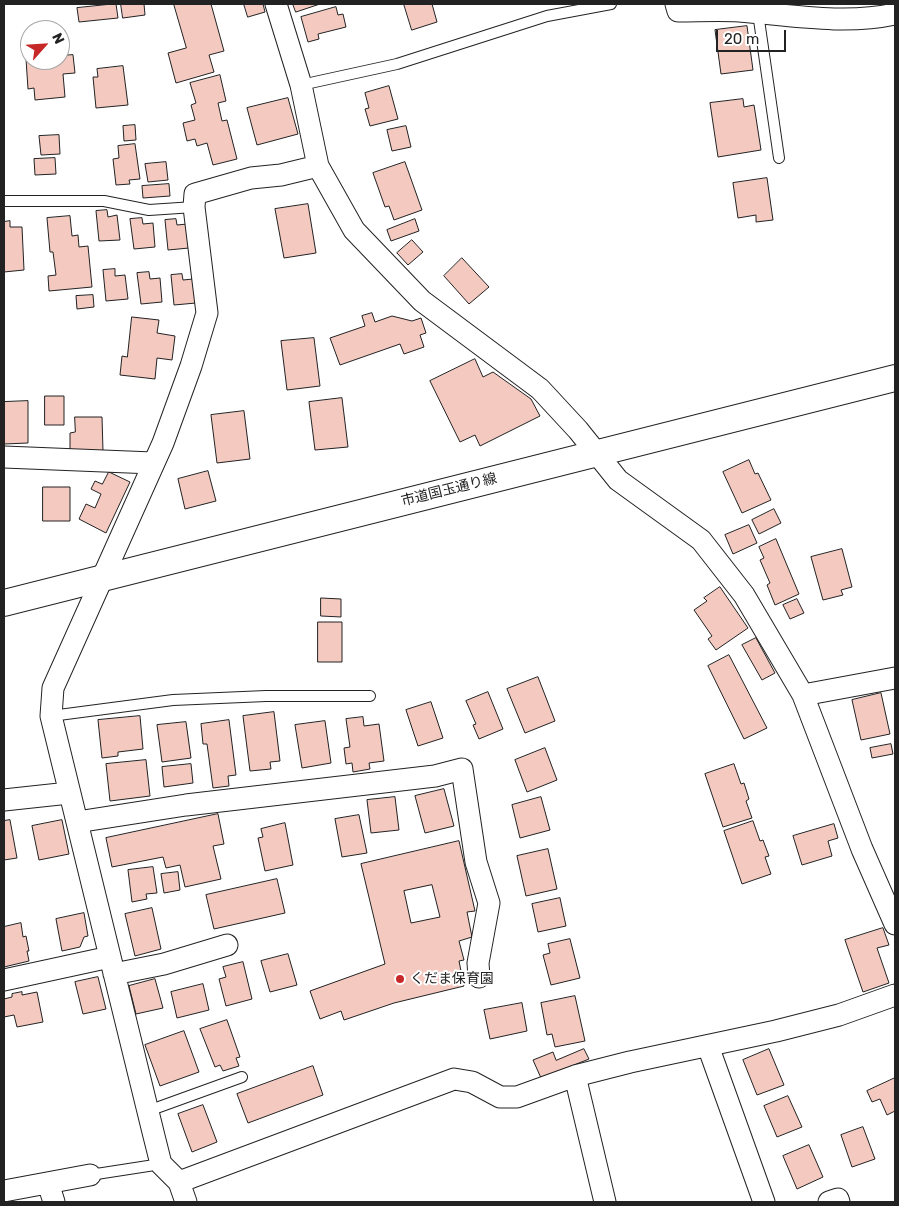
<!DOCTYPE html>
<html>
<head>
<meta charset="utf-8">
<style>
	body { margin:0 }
	#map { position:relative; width:899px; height:1206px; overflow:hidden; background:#fff; font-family:Rubik,sans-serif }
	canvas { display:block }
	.frame { position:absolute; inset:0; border:5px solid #222; pointer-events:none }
	.north { position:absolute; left:20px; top:20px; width:50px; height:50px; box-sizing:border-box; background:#fff; border:1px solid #a7a7a7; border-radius:50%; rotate:64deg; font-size:14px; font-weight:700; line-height:20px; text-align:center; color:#222 }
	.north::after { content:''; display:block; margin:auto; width:18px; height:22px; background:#c62828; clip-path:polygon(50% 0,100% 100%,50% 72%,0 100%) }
	.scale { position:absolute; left:716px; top:30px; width:70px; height:22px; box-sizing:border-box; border:2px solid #222; border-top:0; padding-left:6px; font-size:15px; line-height:18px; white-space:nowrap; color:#222; -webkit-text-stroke:4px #fff; paint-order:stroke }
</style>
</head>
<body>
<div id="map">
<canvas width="899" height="1206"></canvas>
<div class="frame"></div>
<div class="north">N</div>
<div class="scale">20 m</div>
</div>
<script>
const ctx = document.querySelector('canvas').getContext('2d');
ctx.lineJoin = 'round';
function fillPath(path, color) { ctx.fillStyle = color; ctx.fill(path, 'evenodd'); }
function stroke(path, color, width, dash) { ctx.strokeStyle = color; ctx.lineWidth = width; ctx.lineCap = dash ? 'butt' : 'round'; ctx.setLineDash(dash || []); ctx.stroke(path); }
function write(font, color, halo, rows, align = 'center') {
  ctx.font = font + ' Rubik,"Noto Sans JP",sans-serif'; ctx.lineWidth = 4; ctx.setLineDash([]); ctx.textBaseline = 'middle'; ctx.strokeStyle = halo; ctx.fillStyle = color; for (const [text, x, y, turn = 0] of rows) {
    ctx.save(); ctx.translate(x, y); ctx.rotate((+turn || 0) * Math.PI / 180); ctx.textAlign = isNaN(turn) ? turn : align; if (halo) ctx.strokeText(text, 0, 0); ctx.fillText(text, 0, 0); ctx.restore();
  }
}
const building = new Path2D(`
	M116 4 118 18 79 22 77 8Z
	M121 4H144L145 15 123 18Z
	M174 4H211L224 51 209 55 214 72 176 83 168 53 186 48Z
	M244 4H263L265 12 248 17Z
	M293 4H320L296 12Z
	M404 4H432L437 22 412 30Z
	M336 7 338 15 343 14 346 27 318 34 319 39 308 42 301 17Z
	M747 26 753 70 721 74 715 30Z
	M73 55 75 73 63 74 65 97 35 100 34 88 28 89 26 59 60 60V56Z
	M123 66 128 105 96 108 93 77H98L97 69Z
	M220 75 226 101 218 103 222 121 227 120 237 159 213 165 207 143 197 146 195 139 187 141 183 123 195 120 191 105 196 103 190 83Z
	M389 86 398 119 370 126 365 109 369 108 365 93Z
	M288 98 298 134 257 145 247 108Z
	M743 99 744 107 754 105 761 150 718 157 710 103Z
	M135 125 136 140 124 141 123 126Z
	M406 126 411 147 392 151 387 130Z
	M59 135 60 154 41 155 39 136Z
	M135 144 140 179 129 180 130 184 116 185 113 159 119 158 118 146Z
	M55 158 56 174 35 175 34 159Z
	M166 162 168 180 148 182 145 164Z
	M405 162 422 210 394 220 389 206 385 207 373 173Z
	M767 178 773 220 756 222V215L738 218 733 183Z
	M169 184 170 196 143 198 142 186Z
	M308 204 316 253 284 258 275 209Z
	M107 210 108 217 117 215 120 240 99 241 96 211Z
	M70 216 72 236 78 235 79 247 88 246 92 287 49 291 48 276 56 275 53 252H50L47 218Z
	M142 218 143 224 153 223 155 247 134 249 130 219Z
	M176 219 177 225 187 224 189 248 168 250 165 220Z
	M415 219 419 231 391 241 387 230Z
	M10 221V227H22L24 270 4 272V222Z
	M412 240 423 252 408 265 397 253Z
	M462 258 489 287 469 304 444 276Z
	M115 269V276L125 275 128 299 106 301 103 270Z
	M149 272 150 279 160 278 162 302 141 304 137 273Z
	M182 274 183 280 193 279 196 303 174 305 171 275Z
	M93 295 94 307 77 309 76 296Z
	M372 313 375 322 392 316 412 321 421 318 426 333 420 335 424 347 404 354 400 344 340 365 330 338 365 326 362 316Z
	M132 317 159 320 157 333 175 336 172 360 157 358 155 379 120 375 122 356 127 357Z
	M314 338 320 386 287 390 281 341Z
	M475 359 483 377 493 372 531 399 540 416 480 446 475 435 460 442 430 381Z
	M45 396H64V425H45Z
	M342 398 348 447 315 450 309 402Z
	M28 401V443L4 444V402Z
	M244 411 250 459 217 463 211 415Z
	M75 417H102L103 451H70V433L75 432Z
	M749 460 755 474 758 473 771 500 742 513 723 472Z
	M208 471 216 501 185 509 178 479Z
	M109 472 130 482 106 533 79 519 86 504 95 508 101 494 91 489 95 481 102 484Z
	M43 487H70V521H43Z
	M774 509 781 523 759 534 752 520Z
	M749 525 757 543 733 554 725 535Z
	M776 539 799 594 775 605 767 585 770 583 760 560 764 558 759 547Z
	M842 549 852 587 841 590 843 595 823 600 811 557Z
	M720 587 748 628 716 650 708 639 712 636 694 610 707 601 704 598Z
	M321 598 341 599V617L321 616Z
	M797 599 804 613 790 619 783 605Z
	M318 622H342V662H318Z
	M756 638 775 673 762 680 742 645Z
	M729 655 767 728 744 739 708 666Z
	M538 677 555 721 525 733 507 689Z
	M488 692 503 729 479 739 473 725 476 724 466 701Z
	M881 693 890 734 861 740 852 700Z
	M431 702 443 738 418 746 406 710Z
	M274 712 280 761 270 762 271 769 250 771 243 716Z
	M140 716 143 749 118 752V756L102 758 98 720Z
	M363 717 364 726 379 724 384 761 369 763 370 769 353 772 352 763 346 764 344 748 350 747 346 719Z
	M229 720 236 775 228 776 229 786 213 788 207 744H203L201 724Z
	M325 721 331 763 302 768 295 725Z
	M186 722 191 758 162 762 157 725Z
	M891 744 893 754 872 758 870 748Z
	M545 748 557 780 527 792 515 760Z
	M146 760 150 796 110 801 106 764Z
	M191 764 193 783 164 787 162 767Z
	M734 764 741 784 744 783 749 799 746 801 752 818 723 827 705 774Z
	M444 789 454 826 425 833 415 796Z
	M395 797 399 830 371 833 367 800Z
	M541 797 550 830 520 838 512 805Z
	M218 814 224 844 213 846 221 879 185 887 180 865 166 868 163 857 112 867 106 838Z
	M359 815 367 853 342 857 335 819Z
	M10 820 17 858 4 860V821Z
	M62 820 69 854 39 860 32 826Z
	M753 821 760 841 763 840 769 856 765 857 771 874 742 884 724 831Z
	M285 823 293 865 265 871 258 838 263 837 261 829Z
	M834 824 838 838 828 841 832 856 802 865 793 836Z
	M459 841 475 911 467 912 472 937 459 941 464 960 459 961 464 986 394 1003 344 1020 341 1011 320 1019 310 991 385 964 361 864ZM432 885 440 917 411 923 404 891Z
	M548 849 557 889 526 896 517 856Z
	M153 867 157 893 146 894 147 899 132 902 128 870Z
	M178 872 180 890 164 893 161 874Z
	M277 879 285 913 214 929 206 895Z
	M560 898 566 926 538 932 532 904Z
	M152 908 161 949 135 956 125 914Z
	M84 913 88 936 84 937 80 947 62 951 56 919Z
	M21 923 23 937 26 936 29 951H27L29 961 4 967V927Z
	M883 928 889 945 877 948 889 983 863 992 845 940Z
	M570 939 580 978 551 985 543 955 550 953 548 944Z
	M288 954 297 985 270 992 261 961Z
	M243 962 252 999 226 1006 219 979 226 977 223 967Z
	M98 977 106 1009 83 1014 75 982Z
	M155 979 163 1008 136 1014 129 986Z
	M203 984 209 1010 177 1018 171 992Z
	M22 992V995L37 992 43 1022 17 1027 14 1015 4 1017V999L12 997V994Z
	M575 996 585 1041 555 1047 552 1034 547 1035 541 1003Z
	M522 1003 527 1031 490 1039 484 1010Z
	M227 1020 240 1057 236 1058 239 1066 223 1071 220 1065 215 1067 200 1029Z
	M184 1031 199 1072 160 1086 145 1045Z
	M584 1049 589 1059 541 1078 533 1060 553 1052 556 1060Z
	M769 1049 784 1085 757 1095 743 1060Z
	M313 1066 323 1095 248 1123 237 1094Z
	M895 1078V1111L887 1115 880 1099 872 1102 867 1091Z
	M788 1096 802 1127 777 1137 764 1106Z
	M203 1105 217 1142 192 1152 178 1114Z
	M863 1127 875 1159 852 1167 841 1135Z
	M809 1145 823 1177 797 1189 783 1156Z`);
const service = new Path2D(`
	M758 13 779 158
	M301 85 397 64 547 16 611 4
	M4 201H104L149 210 194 207
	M51 716 173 700 266 696H370
	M148 1111 242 1077
	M90 1175 161 1164`);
const minor = new Path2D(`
	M276 4 301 85 318 166 354 230 422 301 540 389 578 430 618 480 701 540 744 595 803 695 862 849 895 924
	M676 4 678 11C698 11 719 10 739 11 790 15 844 25 895 14
	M4 457 153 463
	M803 695 895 678
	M4 800 69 793
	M77 822 186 805 435 776 462 769 476 862 489 903 478 963 479 977
	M114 974 164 964 227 945
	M4 980 110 957
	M708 1046 764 1202
	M575 1076 605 1202
	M179 1182 454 1079 472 1082 500 1097H517L575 1076 630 1062 776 1031 839 1015 895 995
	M48 1183 54 1202
	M4 1191 90 1175
	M186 1202 179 1182 161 1164 154 1136 51 716 53 688 163 443 191 366 207 313 194 207 195 194 251 178 281 175 318 166
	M829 1202 838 1199 839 1202`);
const tertiary = new Path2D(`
	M4 603 895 378`);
const markers = [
	[400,979,5,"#c62828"]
];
const streetNames = [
	["市道国玉通り線",449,490,-14]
];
const poiNames = [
	["くだま保育園",410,979]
];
fillPath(building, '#f3c9c0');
stroke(building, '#222', 1);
stroke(service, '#222', 12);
stroke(minor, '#222', 23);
stroke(tertiary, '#222', 28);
stroke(service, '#fff', 10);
stroke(minor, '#fff', 21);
stroke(tertiary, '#fff', 26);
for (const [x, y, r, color] of markers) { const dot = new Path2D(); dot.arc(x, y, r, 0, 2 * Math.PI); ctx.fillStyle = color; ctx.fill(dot); stroke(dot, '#fff', 2); }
write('14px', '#222', '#fff', streetNames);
write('14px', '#222', '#fff', poiNames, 'left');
</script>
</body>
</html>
